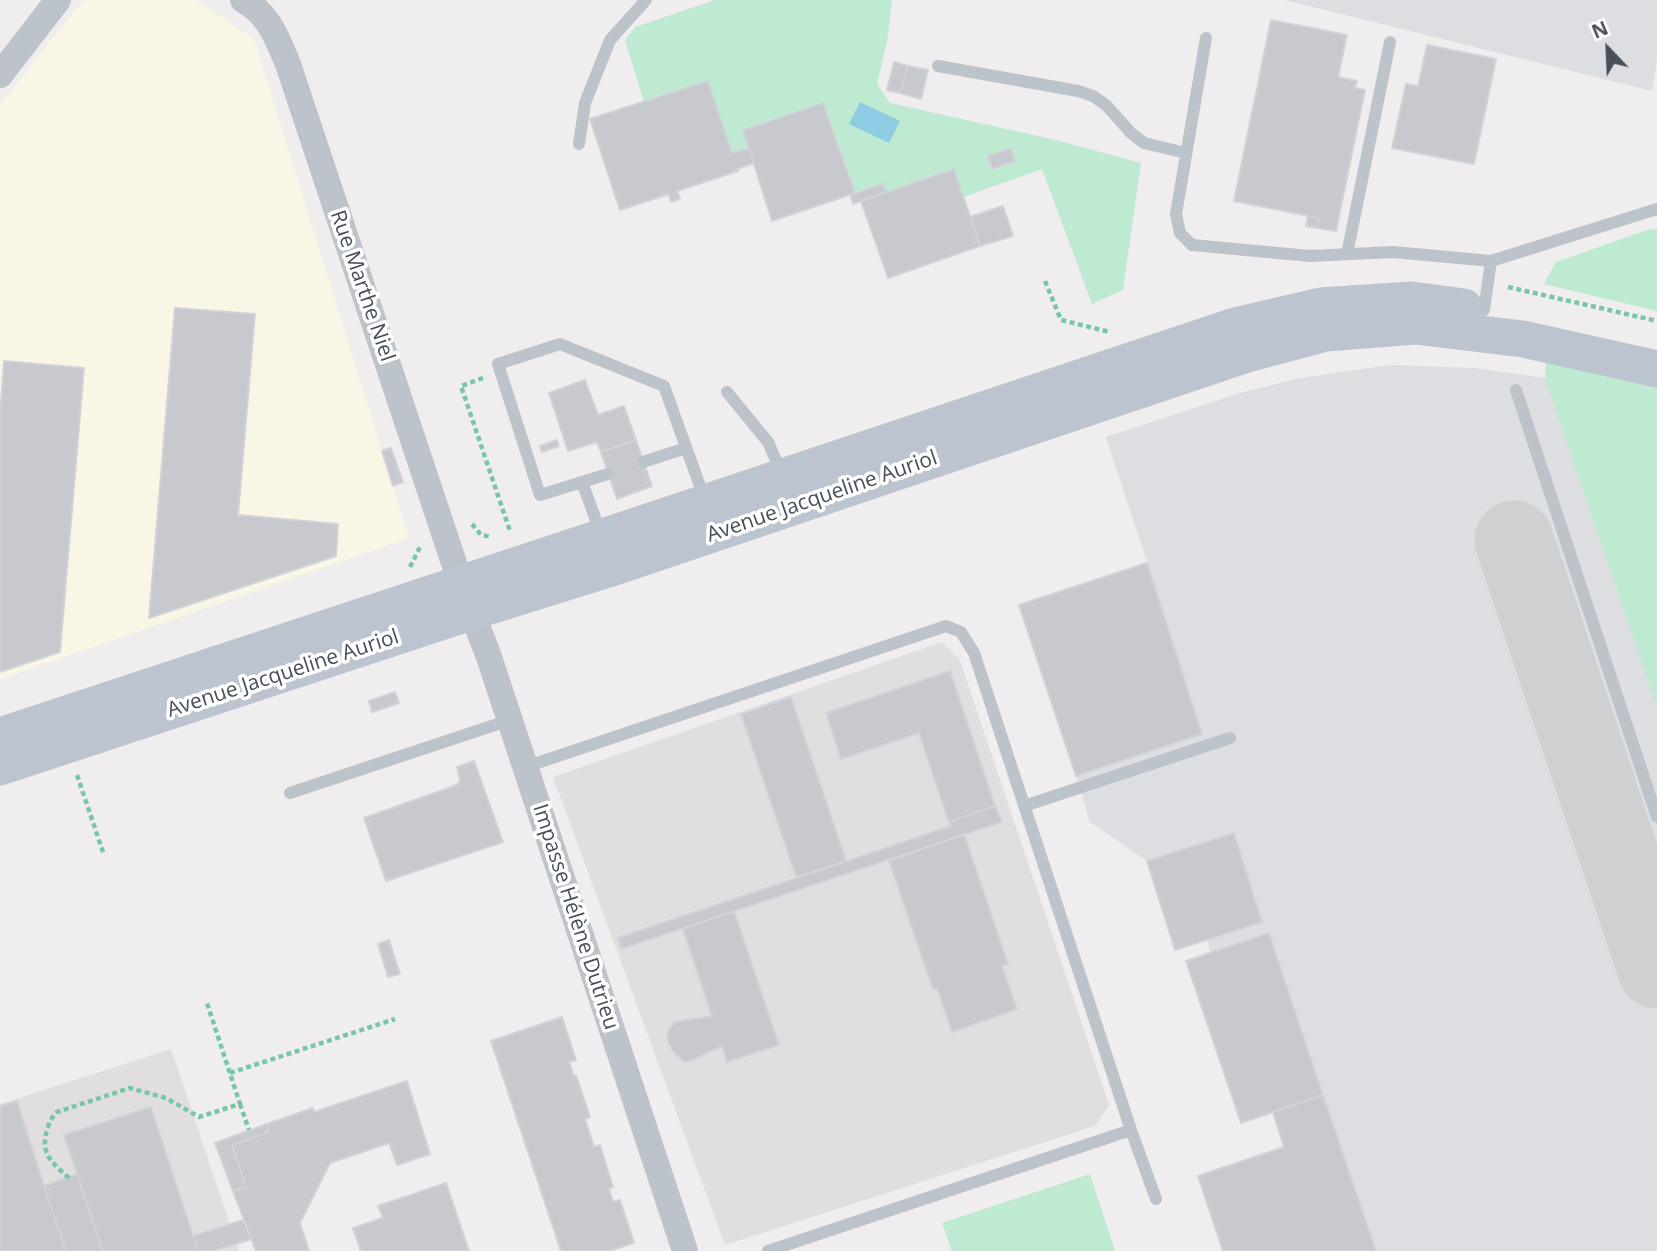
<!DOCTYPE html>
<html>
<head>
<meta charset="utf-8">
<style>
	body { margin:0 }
	#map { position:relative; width:1657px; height:1251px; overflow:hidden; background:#efeded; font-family:"Open Sans",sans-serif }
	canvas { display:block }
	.north { position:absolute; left:1573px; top:14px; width:70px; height:70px; -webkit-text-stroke:5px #fff; paint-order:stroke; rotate:337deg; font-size:19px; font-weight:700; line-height:28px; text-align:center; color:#474f58 }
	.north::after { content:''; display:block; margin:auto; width:24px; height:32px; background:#474f58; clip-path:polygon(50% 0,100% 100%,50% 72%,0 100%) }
</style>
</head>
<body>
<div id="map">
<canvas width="1657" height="1251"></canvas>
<div class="north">N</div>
</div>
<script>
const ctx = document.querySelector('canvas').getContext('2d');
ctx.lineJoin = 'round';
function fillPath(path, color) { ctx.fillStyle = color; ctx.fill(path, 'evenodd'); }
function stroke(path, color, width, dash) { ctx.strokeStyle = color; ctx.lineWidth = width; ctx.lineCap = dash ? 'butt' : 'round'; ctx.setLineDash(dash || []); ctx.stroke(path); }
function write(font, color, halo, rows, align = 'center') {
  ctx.font = font + ' "Open Sans",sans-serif'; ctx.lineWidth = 7; ctx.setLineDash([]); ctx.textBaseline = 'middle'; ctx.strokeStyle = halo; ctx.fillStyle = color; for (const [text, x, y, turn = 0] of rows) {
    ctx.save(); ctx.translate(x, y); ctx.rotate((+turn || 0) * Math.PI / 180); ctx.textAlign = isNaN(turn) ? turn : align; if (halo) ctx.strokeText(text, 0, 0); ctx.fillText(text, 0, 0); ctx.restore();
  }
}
const commercial = new Path2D(`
	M90 0H197L254 39 409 538 0 679V105L82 1Z`);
const education = new Path2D(`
	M942 642 960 660 1109 1105 1095 1126 725 1245 553 777Z
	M171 1049 239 1251H0V1104Z`);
const airport = new Path2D(`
	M1285 0H1657V59L1652 91Z
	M1390 365 1475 368 1545 378 1657 409V1251H1223L1198 1176 1284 1146 1273 1112 1241 1123 1186 961 1210 952 1207 940 1175 950 1147 861 1090 822 1076 776 1019 605 1147 562 1106 437 1240 393 1300 378Z`);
const green = new Path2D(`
	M715 0H892L887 42 877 84 890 103 1056 140 1141 163 1123 290 1092 304 1042 169 964 197 954 169 886 192 883 184 855 193 823 103 743 131 749 148 732 153 708 81 644 102 625 40 635 27Z
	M1650 229 1657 230V311L1544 284 1556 262Z
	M1546 357 1657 382V707L1545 378Z
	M1090 1174 1115 1251H952L942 1223Z`);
const water = new Path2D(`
	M860 102 900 121 889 143 849 124Z`);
const taxiway = new Path2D(`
	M1514 540 1657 969`);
const building = new Path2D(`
	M1271 20 1347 35 1338 77 1357 81 1355 88 1365 90 1336 231 1317 228 1319 218 1234 201Z
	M1427 45 1496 59 1474 164 1392 148 1406 84 1418 86Z
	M894 62 908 66 900 93 887 90Z
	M908 66 928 70 921 99 900 93Z
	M708 81 732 153 749 148 754 163 737 169 738 171 677 191 680 199 671 202 669 194 620 210 590 119Z
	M823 103 855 193 772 221 743 130Z
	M1011 148 1015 161 992 169 988 156Z
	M954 169 980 246 888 278 861 201Z
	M883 184 886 192 853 204 850 195Z
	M1003 206 1013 236 980 246 970 217Z
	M1308 216 1319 218 1317 228 1306 226Z
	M175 308 255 314 238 515 338 524 336 556 149 618Z
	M4 361 84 368 60 652 0 672V414Z
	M585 380 598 415 624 406 636 440 601 452 597 442 568 451 549 393Z
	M557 440 559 446 542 452 540 446Z
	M636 440 652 486 617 499 601 452Z
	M391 448 403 482 393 486 382 451Z
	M1147 563 1202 734 1076 776 1019 605Z
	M950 671 995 806 949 822 919 733 841 759 826 713Z
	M395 692 399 703 372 712 369 701Z
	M791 697 846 861 796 877 741 714Z
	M474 761 503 842 386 881 364 818 454 786 458 784 460 780 457 767Z
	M995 806 1002 822 621 949 618 938 951 826 949 822Z
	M1234 833 1262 922 1175 950 1147 861Z
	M964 834 1008 964 1002 966 1017 1009 952 1032 937 988 933 989 889 861Z
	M734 911 779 1045 727 1062 722 1046 693 1060 684 1062 672 1050 668 1042V1031L674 1022 712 1016 683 929Z
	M1269 933 1323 1095 1241 1123 1186 961Z
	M389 940 400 974 388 977 378 944Z
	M562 1017 576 1060 569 1062 574 1076 576 1075 590 1117 585 1119 594 1147 600 1145 613 1187 609 1189 613 1202 620 1200 634 1243 609 1251H561L491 1041Z
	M407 1081 430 1154 397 1165 389 1143 330 1163 300 1223 309 1251H256L233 1191 246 1187 232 1145 269 1132 267 1124 313 1108 314 1112Z
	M1323 1095 1376 1251H1223L1198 1176 1284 1147 1273 1112Z
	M17 1101 44 1186 66 1251H0V1106Z
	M151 1107 198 1251H103L64 1135Z
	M267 1124 269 1132 232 1145 246 1187 233 1191 215 1143Z
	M77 1174 103 1251H66L44 1186Z
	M446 1183 469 1251H361L353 1228 383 1218 378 1206Z
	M243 1220 252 1239 213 1251H198L193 1236Z`);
const path = new Path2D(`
	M1045 281 1061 320 1110 332
	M1508 287 1657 321
	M483 378 461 386 510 531
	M472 524 481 535 492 537
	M410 567 420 547
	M77 775 104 855
	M230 1073 395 1019
	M240 1104 249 1130
	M69 1178C51 1162 39 1153 48 1127 50 1121 52 1117 57 1112L130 1088 166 1098 199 1117 240 1104 206 1000`);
const lane = new Path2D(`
	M1206 38 1176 214 1180 233 1192 245 1310 256 1393 252 1491 261
	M938 66 1078 91 1093 96 1106 105 1131 133 1144 143 1186 153
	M579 144 585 103 610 40 646 0
	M1347 254 1390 42
	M1484 310 1491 261 1657 209
	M1516 390 1657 817
	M727 392 768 442 782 474
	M643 462 686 448
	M608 474 540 495 498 364 560 344 664 386 705 500
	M582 482 601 534
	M525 767 946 626 961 632 974 653 1131 1130 1156 1199
	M290 793 510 720
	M1024 806 1230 738
	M768 1251 1131 1130`);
const street = new Path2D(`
	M243 0C269 14 277 38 288 64L461 584 489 657 685 1251
	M0 75 58 0`);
const secondary = new Path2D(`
	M0 736C412 601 824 464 1235 326L1321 306 1412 300 1464 307
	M0 767 471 612 614 567 1244 355 1326 333 1415 326 1523 339 1657 369`);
const streetNames = [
	["Rue Marthe Niel",362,286,71],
	["Avenue Jacqueline Auriol",822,497,-19],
	["Avenue Jacqueline Auriol",283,674,-18],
	["Impasse Hélène Dutrieu",575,917,72]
];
fillPath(commercial, '#faf6e6');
fillPath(education, '#e0dede');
fillPath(airport, '#dcdee1');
fillPath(green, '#beead2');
fillPath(water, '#8ecce4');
stroke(taxiway, '#cfd0d2', 79);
fillPath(building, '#c7c9cf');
stroke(building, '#d1d3d8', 2);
stroke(path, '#78c6a5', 4.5, [5, 3.5]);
stroke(lane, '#bcc3cb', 12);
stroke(street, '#bcc3cb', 26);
stroke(secondary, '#bcc4cf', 37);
write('21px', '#474f58', '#fff', streetNames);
</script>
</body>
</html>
